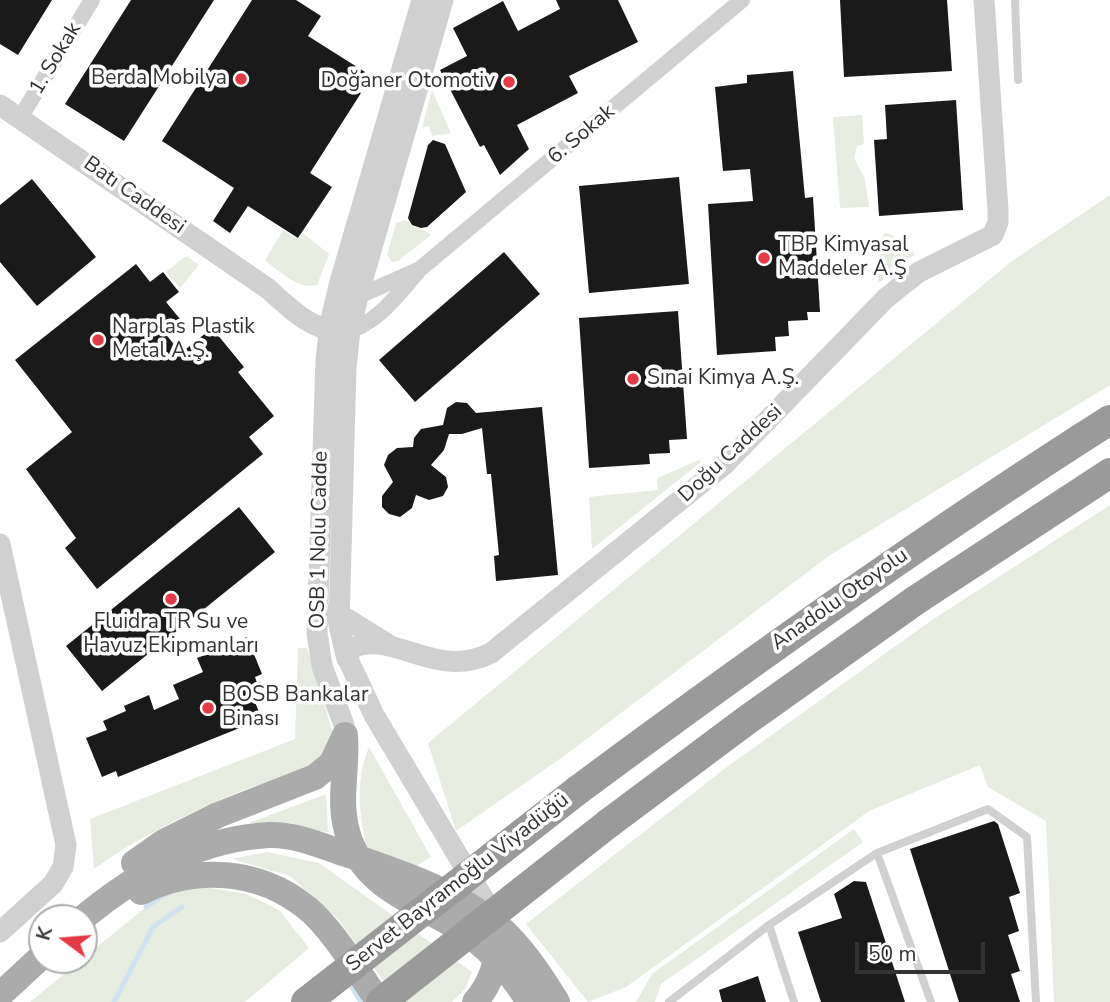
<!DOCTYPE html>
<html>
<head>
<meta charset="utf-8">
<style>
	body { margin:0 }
	#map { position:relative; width:1110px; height:1002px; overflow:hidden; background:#fff; font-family:"Nunito Sans",sans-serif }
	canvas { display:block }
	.north { position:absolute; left:28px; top:904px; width:70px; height:70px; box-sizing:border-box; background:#fff; border:2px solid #adadad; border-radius:50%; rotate:286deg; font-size:19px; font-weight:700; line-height:28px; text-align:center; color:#333 }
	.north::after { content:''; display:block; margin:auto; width:24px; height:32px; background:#e63946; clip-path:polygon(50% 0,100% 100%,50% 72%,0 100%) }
	.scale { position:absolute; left:855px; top:942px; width:130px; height:32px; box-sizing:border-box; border:4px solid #333; border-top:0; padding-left:9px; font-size:21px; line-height:24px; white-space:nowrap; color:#333; -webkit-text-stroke:5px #fff; paint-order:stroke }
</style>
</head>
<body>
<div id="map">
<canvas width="1110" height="1002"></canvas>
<div class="north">K</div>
<div class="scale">50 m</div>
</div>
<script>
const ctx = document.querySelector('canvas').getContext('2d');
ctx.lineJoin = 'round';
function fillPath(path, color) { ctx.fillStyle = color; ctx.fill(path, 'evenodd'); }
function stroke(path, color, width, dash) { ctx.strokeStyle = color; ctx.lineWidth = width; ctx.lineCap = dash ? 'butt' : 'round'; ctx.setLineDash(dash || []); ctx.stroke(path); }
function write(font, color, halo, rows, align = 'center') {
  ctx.font = font + ' "Nunito Sans",sans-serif'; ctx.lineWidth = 7; ctx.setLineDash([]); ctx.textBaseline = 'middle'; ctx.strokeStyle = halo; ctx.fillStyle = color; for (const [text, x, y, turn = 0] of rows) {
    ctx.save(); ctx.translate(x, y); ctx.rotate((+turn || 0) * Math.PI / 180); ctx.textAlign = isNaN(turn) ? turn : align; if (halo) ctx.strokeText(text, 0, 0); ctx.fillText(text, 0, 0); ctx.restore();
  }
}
const green = new Path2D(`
	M432 90 451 133 432 136 429 126 422 128Z
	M862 115 864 144 857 146 854 158 865 179 869 207 840 208 833 117Z
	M1110 195V385L830 555 564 756 456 831 428 743 1012 261Z
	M406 220C413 230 423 227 431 235L398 261 392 262 387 255 396 223Z
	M283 230 298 240 303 233 329 254 317 285C298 290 279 271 265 260Z
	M885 233 904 239 915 255 893 265 882 281 878 282 880 240Z
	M186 256 199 265 180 288 166 272Z
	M699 460 701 462 592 549 589 497 658 490 657 478Z
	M1110 505V1002H1054L1046 821 988 787 980 765 869 811 626 987 588 1002 526 924 727 767 932 620Z
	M298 648H307L332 730C330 743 326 754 315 762 294 778 265 782 241 791 188 813 140 836 94 869L90 819 295 739Z
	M369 747 431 857 413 868 367 848C359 813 355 781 369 747Z
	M326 794 328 832 249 823Z
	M854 829 863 842 661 984 655 1002H636L652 974Z
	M267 852 319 863 472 972 465 989 452 1002H399L338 919 290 876 232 859Z
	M197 886 246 894 279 910 309 948 245 1002H30L158 897Z`);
const stream = new Path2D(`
	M146 907 164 895
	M348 981 361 1002
	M114 1002 153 927 182 907`);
const building = new Path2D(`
	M0 0H52L18 55 0 44Z
	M131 0H214L124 141 65 104Z
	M252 0H296L321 16 308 36 365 72 354 89 361 93 310 173 332 187 298 238 248 206 230 233 213 221 234 188 162 141Z
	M556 0H618L638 42 569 76 578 93 517 125 529 149 500 175 484 145 480 147 440 70 467 56 453 28 503 1 518 31 560 9Z
	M840 0H947L952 71 844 77Z
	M793 71 805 198 813 197 820 312H807L808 320 788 321 789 336 775 337 776 351 717 355 708 204 753 201 750 169 723 171 715 87 747 83V75Z
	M956 100 963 210 879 216 874 140 887 139 885 105Z
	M433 140 445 144 466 192 427 227 421 228 412 225 408 218 428 145Z
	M679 177 689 284 589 293 579 186Z
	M32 179 96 257 37 306 0 262V205Z
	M504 252 540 294 415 402 379 360Z
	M136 264 150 282 163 272 179 292 166 302 180 319 164 332 181 353 212 328 244 367 238 372 274 416 249 437 263 454 97 589 65 548 76 538 26 469 72 432 15 360Z
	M678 311 687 439 669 440 670 453 649 454 650 464 589 468 579 318Z
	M456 402 467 403 476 413 542 407 558 575 496 581 494 556 499 555 491 474H487L482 428 462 434H449L444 450 431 465 446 477 448 487 443 496 429 500 416 495 412 508 400 517 389 514 382 507V496L393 482 384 465 388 455 397 448 413 447 414 438 421 429 443 425 447 408Z
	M239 507 275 552 102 691 66 646Z
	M247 637 262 674 255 677 261 694 253 697 259 712 244 718 247 725 118 777 116 771 102 777 86 738 107 730 103 721 126 711 124 706 149 695 154 710 179 699 173 685 203 672 197 658 213 652 210 646 230 639 232 644Z
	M994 821 998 824 1020 893 1009 897 1019 931 1008 935 1020 971 1011 974 1020 1002H959L910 849Z
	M854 881 866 882 905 1002H821L798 932 842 918 834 894Z
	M758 976 766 1002H722L719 990Z`);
const service = new Path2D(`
	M1015 0 1018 80
	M877 853 931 1002
	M769 925 794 1002
	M669 1002 769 925 877 853 988 809 1027 837 1036 1002`);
const minor = new Path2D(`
	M20 118 92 0
	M420 269 742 0
	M344 332C376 326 400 292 420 269L350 300`);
const tertiary = new Path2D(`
	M443 0 359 292 350 330 346 368 339 625 346 655 374 715 498 923
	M0 105 267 288C290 308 310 330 341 332
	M0 544 66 845 63 867 53 884 0 932
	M328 614H339L389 645
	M347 659 352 648C394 629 435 681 491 653L725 464 886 298 919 272 993 235 998 222V210L984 0
	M345 735 344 725 322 666 317 633 326 360 330 324 340 282 422 0`);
const primary = new Path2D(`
	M345 735C348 773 336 803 350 841 369 890 420 904 460 929 488 947 512 974 529 1002
	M134 863 164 842 218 815 315 777 332 763 344 737
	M141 892C195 865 259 869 307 908 332 928 360 975 379 1002
	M83 918C137 873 198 839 269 835 295 834 322 846 346 854 399 872 455 890 499 927 522 947 541 976 557 1002
	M0 995 42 956
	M475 1002C488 987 496 967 498 947`);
const motorway = new Path2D(`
	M578 790C752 661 927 536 1110 420
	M609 823 747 720 916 600 1110 473`);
const motorwayBridge = new Path2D(`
	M306 1002 578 790
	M381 1002 609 823`);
const markers = [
	[241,79,7,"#e63946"],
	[509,82,7,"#e63946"],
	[764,258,7,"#e63946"],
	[98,340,7,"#e63946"],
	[633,379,7,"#e63946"],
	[171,599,7,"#e63946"],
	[208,708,7,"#e63946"]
];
const streetNames = [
	["1. Sokak",56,59,-59],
	["6. Sokak",582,135,-40],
	["Batı Caddesi",134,196,35],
	["Doğu Caddesi",731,454,-43],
	["OSB 1 Nolu Cadde",320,540,-89],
	["Anadolu Otoyolu",840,600,-35],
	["Servet Bayramoğlu Viyadüğü",458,883,-38]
];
const poiNames = [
	["Berda Mobilya",227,79,"right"],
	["Doğaner Otomotiv",495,82,"right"],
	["TBP Kimyasal",778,246],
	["Maddeler A.Ş",778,270],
	["Narplas Plastik",112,328],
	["Metal A.Ş.",112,352],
	["Sınai Kimya A.Ş.",647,379],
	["Fluidra TR Su ve",171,623,"center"],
	["Havuz Ekipmanları",171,647,"center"],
	["BOSB Bankalar",222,696],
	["Binası",222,720]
];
fillPath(green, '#e6ecdf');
stroke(stream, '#cfe2ee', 5);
fillPath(building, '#1a1a1a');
stroke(service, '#d0d0d0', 8);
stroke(minor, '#d0d0d0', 16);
stroke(tertiary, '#d0d0d0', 21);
stroke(primary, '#ababab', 26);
stroke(motorway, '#9a9a9a', 30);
stroke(motorwayBridge, '#9a9a9a', 30);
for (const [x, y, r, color] of markers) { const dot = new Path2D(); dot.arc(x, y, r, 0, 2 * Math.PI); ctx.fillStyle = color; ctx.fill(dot); stroke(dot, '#fff', 2.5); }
write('21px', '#333', '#fff', streetNames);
write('21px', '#333', '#fff', poiNames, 'left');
</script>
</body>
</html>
